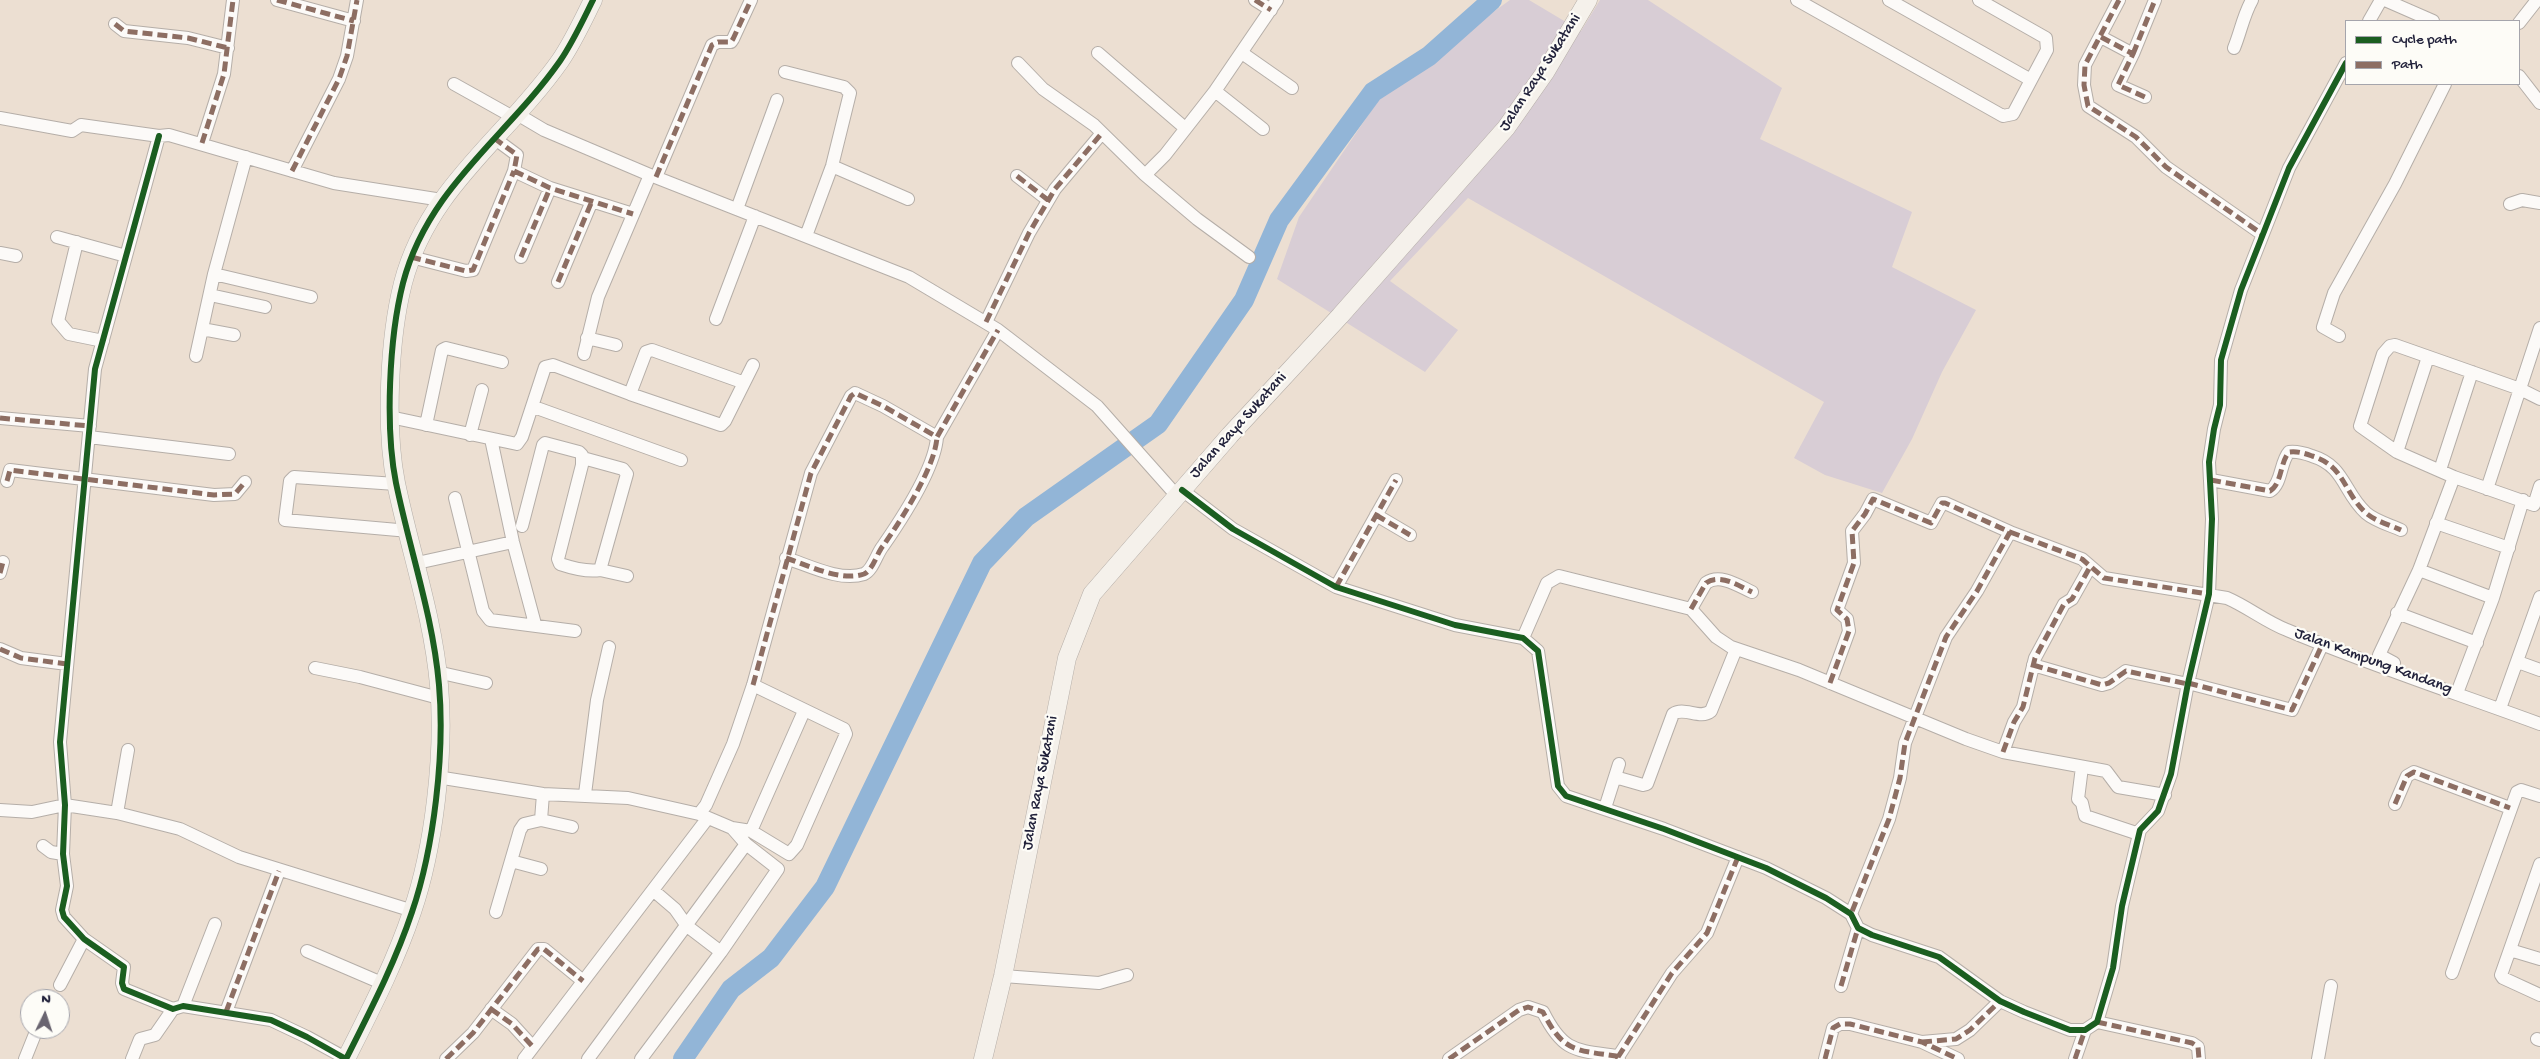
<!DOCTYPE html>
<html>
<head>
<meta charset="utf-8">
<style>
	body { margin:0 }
	#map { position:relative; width:2540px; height:1059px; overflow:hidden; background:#ecdfd2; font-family:"Gochi Hand",sans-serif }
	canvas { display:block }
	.legend { position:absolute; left:2345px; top:20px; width:175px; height:65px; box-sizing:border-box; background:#fdfcf7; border:1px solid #a5a5ac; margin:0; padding:6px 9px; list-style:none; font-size:15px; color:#22223b }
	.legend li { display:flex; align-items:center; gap:10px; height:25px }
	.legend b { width:25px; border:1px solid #a5a5ac }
	.north { position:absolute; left:20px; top:989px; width:50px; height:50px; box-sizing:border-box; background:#fdfcf7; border:1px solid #a5a5ac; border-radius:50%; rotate:4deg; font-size:14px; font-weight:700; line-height:20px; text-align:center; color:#22223b }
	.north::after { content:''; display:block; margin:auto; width:18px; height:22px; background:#696470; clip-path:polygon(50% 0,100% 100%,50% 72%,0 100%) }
</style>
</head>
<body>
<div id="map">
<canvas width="2540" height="1059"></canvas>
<ul class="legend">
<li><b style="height:6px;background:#1b5e20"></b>Cycle path</li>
<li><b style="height:6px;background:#8d6e63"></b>Path</li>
</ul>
<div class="north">N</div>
</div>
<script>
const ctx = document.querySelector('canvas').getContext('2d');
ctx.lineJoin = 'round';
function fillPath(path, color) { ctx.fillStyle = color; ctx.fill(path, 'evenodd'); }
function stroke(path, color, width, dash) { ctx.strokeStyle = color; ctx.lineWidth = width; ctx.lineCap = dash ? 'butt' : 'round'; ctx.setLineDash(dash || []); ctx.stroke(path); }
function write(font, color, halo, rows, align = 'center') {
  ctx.font = font + ' "Gochi Hand",sans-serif'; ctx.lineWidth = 4.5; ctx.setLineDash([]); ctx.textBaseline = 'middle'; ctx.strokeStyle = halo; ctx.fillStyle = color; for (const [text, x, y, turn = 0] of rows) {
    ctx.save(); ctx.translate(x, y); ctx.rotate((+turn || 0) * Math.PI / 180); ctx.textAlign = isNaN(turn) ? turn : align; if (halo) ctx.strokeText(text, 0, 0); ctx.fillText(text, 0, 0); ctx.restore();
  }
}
const industrial = new Path2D(`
	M1510 0H1529L1581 31 1600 0H1648L1782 88 1760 139 1912 212 1892 267 1976 310 1942 372 1912 439 1882 493 1825 475 1794 458 1824 402 1468 198 1390 281 1458 330 1425 372 1277 279 1299 217 1386 89Z`);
const river = new Path2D(`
	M683 1059 731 989 771 958 825 887 982 563 1026 517 1158 424 1244 300 1279 220 1373 92 1429 56 1492 0`);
const street = new Path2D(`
	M277 0 354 21
	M1255 0 1271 10
	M1797 0 2003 116 2013 114 2047 50 2046 38 1979 0
	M1889 0 2031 80
	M2119 0 2085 65 2084 85 2088 106 2136 137 2166 167 2262 234
	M2385 0 2433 21
	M2369 21 2381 0
	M2519 23 2537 0
	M115 24 124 31 188 38 228 48
	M2101 37 2133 54 2118 85 2145 97
	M2234 48C2241 31 2243 16 2252 0
	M1098 53 1185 128
	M1242 53 1292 88
	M2133 54 2155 0
	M1018 63 1043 89 1094 125 1145 175 1165 155 1215 91 1277 0
	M785 72 844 87 850 93 832 166 806 236
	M2519 76 2540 103
	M454 84 513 117
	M1215 91 1263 129
	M517 114 544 130 650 175 909 277 998 330 1097 406 1177 496
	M0 118 72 131 81 125 159 136 169 135 334 183 442 200
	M159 136 95 369 60 742 65 805 63 854 67 886 62 910 64 917 84 939 124 967 122 983 124 989 173 1009 183 1006 271 1020 307 1037 347 1059
	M494 138 517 155 514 171 550 188 633 214
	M202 143 224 74 233 0
	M832 166 908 199
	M292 171 339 79 347 56 357 0
	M1145 175 1197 219 1249 257
	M1017 176 1048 200
	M656 177 712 45 718 42H731L733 39 751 0
	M2510 204 2522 200 2540 203
	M737 209 777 100
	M57 237 126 256
	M77 242 58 321 69 334 103 341
	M0 253 16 256
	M411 257 466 271 473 270 514 171
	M521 257 550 188
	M214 274 311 297
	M558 282 592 201
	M210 295 265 307
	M716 319 755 216
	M986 322 1029 233 1055 189 1102 133
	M202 329 234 335
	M2339 336 2323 327 2334 293 2395 184 2445 84
	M587 338 616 345
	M584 354 598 297 650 175
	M196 356 214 274 246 157
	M630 394 721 425 725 421 753 365
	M2540 399 2520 389 2395 345 2390 346 2383 354 2360 426 2397 452 2454 477 2534 505 2540 486
	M534 407 681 460
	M390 417 517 444 522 437 545 367 553 365 630 394 646 352 652 350 742 382
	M0 418 90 426
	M426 425 442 350 446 348 502 362
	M470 435 482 390
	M89 437 229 454
	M491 439 513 542 535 624
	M2397 452 2428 357
	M2440 470 2472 372
	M2211 480 2270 491C2282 484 2280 462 2289 452 2297 451 2304 453 2312 456 2345 466 2343 492 2366 513 2375 521 2390 525 2401 530
	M7 481 10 470 214 495 235 494 245 482
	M396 484 294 477 290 481 285 520 409 531
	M2487 489 2540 328
	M1182 490 1233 529 1336 587 1455 625 1523 638 1538 651 1558 786 1566 796 1664 829 1766 868 1826 898 1851 914 1858 928 1872 935 1939 957 2000 1001 2024 1012 2070 1030H2085L2097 1022 2113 968 2122 906 2140 830 2158 811 2171 774 2188 683 2209 594 2212 519 2209 462 2214 429 2220 405 2221 360 2241 290 2289 168 2346 63
	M455 498 483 611 490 620 575 631
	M1376 515 1410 535
	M2436 523 2509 548
	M522 526 543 445 545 443 579 452 582 455V465L558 559 560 564C572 568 588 572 600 570L627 474 623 469 583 458
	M2010 532 2082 559 2104 578 2227 598C2248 607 2266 622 2287 630 2370 665 2456 693 2540 724
	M786 558C808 565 840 582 864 574 873 570 877 553 883 546 901 520 935 468 937 437
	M417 563 513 542
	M600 570 627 576
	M2419 570 2493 598
	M0 573 3 562
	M1336 587 1396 480
	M1691 609 1706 583C1720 573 1739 586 1752 592
	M2397 613 2477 643
	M1523 638 1547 583 1559 576 1691 609 1716 637 1731 647 1799 670 1966 739 2003 752 2106 771 2118 787 2165 795
	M0 649 21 658 67 664
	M2518 662 2540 670
	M2394 663 2379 655 2419 570 2454 477
	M2033 665 2102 685 2109 683 2126 671 2188 684
	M315 668 360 677 439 698
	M437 672 486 683
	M1830 683 1849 631 1847 619 1837 610 1854 563 1852 531 1865 514 1873 499 1931 523 1942 503H1945L2010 532 1977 591 1946 637 1905 743 1900 778 1889 819 1851 914
	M2188 683 2292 710 2322 645
	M2457 693 2493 598 2523 500
	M2502 703 2540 597
	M2003 752 2014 722 2023 707 2035 658 2064 604 2072 599 2090 567
	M2082 767 2078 799 2082 803 2085 816 2139 834
	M437 777 543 794 628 798 699 814 706 805 733 744 753 685 811 473 851 396 855 393 883 406 937 437 998 330
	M1615 777 1643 785 1647 784 1673 714C1684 706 1700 720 1711 711L1736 649
	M585 794 597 700 609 647
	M2395 804 2407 776 2414 772 2510 808
	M1605 808 1619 764
	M0 810 32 812 65 805 117 813 180 829 239 857 413 911
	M117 813 128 750
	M699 814 732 828 751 831 789 854 797 845 846 734 844 729 753 685
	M541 820 572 827
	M751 831 804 711
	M43 846 51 852 63 854
	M511 861 541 869
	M2540 864 2501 975 2503 978 2540 995
	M654 891 675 909 687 926 721 952
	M496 912 520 830 524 824 541 820 543 794
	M2510 950 2540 959
	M307 951 384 984
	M2452 973 2517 792 2521 790 2540 796
	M1003 976 1099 983 1127 975
	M60 985 84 939
	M1841 986 1858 928
	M183 1006 215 924
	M491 1009 512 1024 533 1047
	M226 1012 279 871
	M2097 1022 2192 1043 2198 1047 2199 1059
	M2537 1039 2540 1040
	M1922 1042 1956 1039 1970 1030 2000 1001
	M1618 1057 1672 973 1707 933 1738 857
	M25 1059 37 1029
	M132 1059 140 1039 155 1035 173 1009
	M446 1059 473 1033 538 949H544L583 981
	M524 1059 707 819
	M588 1059 746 844 732 828
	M641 1059 721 952 778 869 746 844
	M1449 1059 1519 1010 1528 1007 1543 1012C1563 1052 1575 1050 1616 1056L1619 1059
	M1825 1059 1833 1028 1840 1024H1850L1922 1042 1958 1059
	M2075 1059 2085 1030
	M2318 1059 2331 986`);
const secondary = new Path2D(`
	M346 1059C370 1011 395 963 412 912 434 848 445 753 439 685 433 616 410 551 396 483 385 428 389 338 403 283 428 187 506 138 560 61 573 42 583 20 593 0
	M983 1059 1003 976 1067 658 1092 594 1230 435 1340 316 1506 128 1546 71 1588 0`);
const quiet = new Path2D(`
	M277 0 354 21
	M1255 0 1271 10
	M2119 0 2085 65 2084 85 2088 106 2136 137 2166 167 2262 234 2261 238
	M115 24 124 31 188 38 228 48
	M2101 37 2133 54 2118 85 2145 97
	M2133 54 2155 0
	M494 138 517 155 514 171 550 188 633 214
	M202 143 224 74 233 0
	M292 171 339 79 347 56 357 0
	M1017 176 1048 200
	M656 177 712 45 718 42H731L733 39 751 0
	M411 257 466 271 473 270 514 171
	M521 257 550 188
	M558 282 592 201
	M986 322 1029 233 1055 189 1102 133
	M0 418 90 426
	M2211 480 2270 491C2282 484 2280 462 2289 452 2297 451 2304 453 2312 456 2345 466 2343 492 2366 513 2375 521 2390 525 2401 530
	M7 481 10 470 214 495 235 494 245 482
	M1376 515 1410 535
	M2010 532 2082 559 2104 578 2209 594V590
	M786 558C808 565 840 582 864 574 873 570 877 553 883 546 901 520 935 468 937 437
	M0 573 3 562
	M1336 587 1396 480
	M1691 609 1706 583C1720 573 1739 586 1752 592
	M0 649 21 658 67 664
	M2033 665 2102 685 2109 683 2126 671 2188 684
	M1830 683 1849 631 1847 619 1837 610 1854 563 1852 531 1865 514 1873 499 1931 523 1942 503H1945L2010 532 1977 591 1946 637 1905 743 1900 778 1889 819 1851 914
	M2188 683 2292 710 2322 645
	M753 685 811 473 851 396 855 393 883 406 937 437 998 330
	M2003 752 2014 722 2023 707 2035 658 2064 604 2072 599 2090 567
	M2395 804 2407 776 2414 772 2510 808
	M1841 986 1858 928
	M491 1009 512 1024 533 1047
	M226 1012 279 871
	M2097 1022 2192 1043 2198 1047 2199 1059
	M1922 1042 1956 1039 1970 1030 2000 1001
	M1618 1057 1672 973 1707 933 1738 857
	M446 1059 473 1033 538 949H544L583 981
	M1449 1059 1519 1010 1528 1007 1543 1012C1563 1052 1575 1050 1616 1056L1619 1059
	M1825 1059 1833 1028 1840 1024H1850L1922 1042 1958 1059
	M2075 1059 2085 1030`);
const cycleway = new Path2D(`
	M159 136 95 369 60 742 65 805 63 854 67 886 62 910 64 917 84 939 124 967 122 983 124 989 173 1009 183 1006 271 1020 307 1037 346 1059C370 1011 395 963 412 912 434 848 445 753 439 685 433 616 410 551 396 483 385 428 389 338 403 283 428 187 506 138 560 61 573 42 583 20 593 0
	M1182 490 1233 529 1336 587 1455 625 1523 638 1538 651 1558 786 1566 796 1664 829 1766 868 1826 898 1851 914 1858 928 1872 935 1939 957 2000 1001 2024 1012 2070 1030H2085L2097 1022 2113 968 2122 906 2140 830 2158 811 2171 774 2188 683 2209 594 2212 519 2209 462 2214 429 2220 405 2221 360 2241 290 2289 168 2346 63`);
const streetNames = [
	["Jalan Raya Sukatani",1541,73,-57],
	["Jalan Raya Sukatani",1239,426,-48],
	["Jalan Kampung Kandang",2373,662,20],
	["Jalan Raya Sukatani",1041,783,-79]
];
fillPath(industrial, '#d8cdd5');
stroke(river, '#92b5d7', 20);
stroke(street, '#b5aea8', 14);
stroke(secondary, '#b5aea8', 19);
stroke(street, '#fcfaf8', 12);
stroke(secondary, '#f5f1eb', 18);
stroke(quiet, '#8d6e63', 5, [10, 5]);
stroke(cycleway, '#1b5e20', 6);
write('16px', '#22223b', '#fdfcf7', streetNames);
</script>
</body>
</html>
